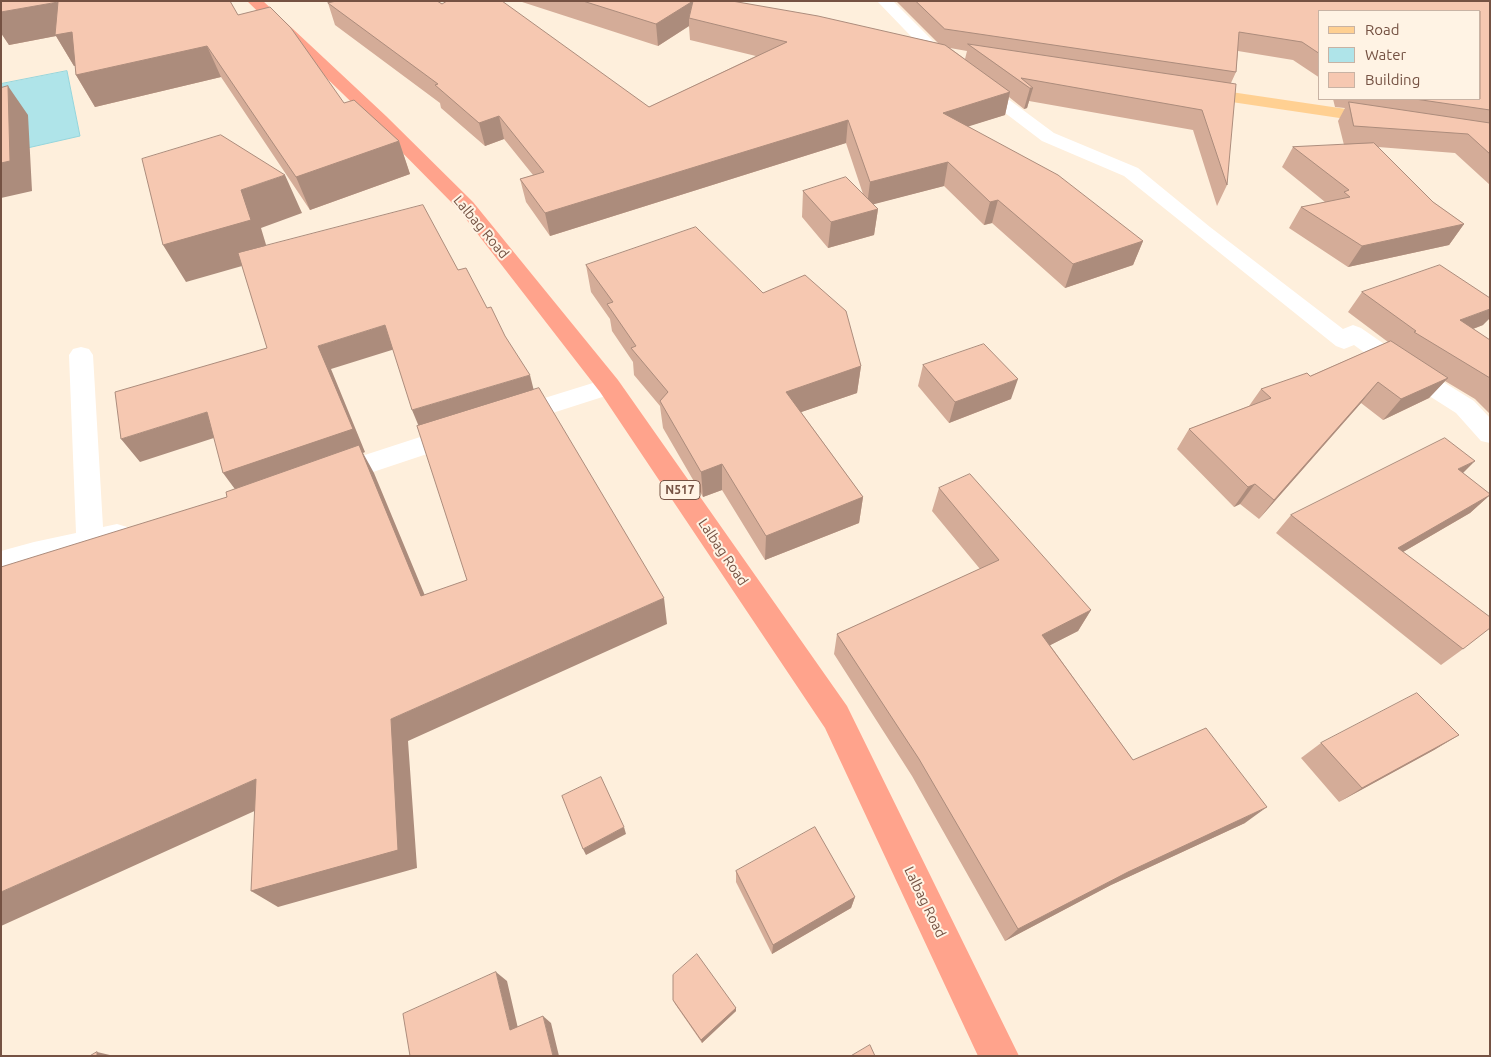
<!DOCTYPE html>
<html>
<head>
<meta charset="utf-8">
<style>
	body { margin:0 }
	#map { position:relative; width:1491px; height:1057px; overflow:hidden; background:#feefdc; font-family:Ubuntu,sans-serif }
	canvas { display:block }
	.frame { position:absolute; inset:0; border:2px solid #755243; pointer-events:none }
	.legend { position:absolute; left:1318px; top:10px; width:162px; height:90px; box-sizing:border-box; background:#fff3e4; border:1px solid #c8b3a4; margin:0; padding:6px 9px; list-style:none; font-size:15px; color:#755243 }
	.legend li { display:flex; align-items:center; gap:10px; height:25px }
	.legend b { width:25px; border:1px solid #c8b3a4 }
</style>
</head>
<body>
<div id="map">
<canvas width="1491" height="1057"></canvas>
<div class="frame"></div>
<ul class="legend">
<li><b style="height:6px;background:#ffd092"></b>Road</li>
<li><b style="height:14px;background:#afe4e9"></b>Water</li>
<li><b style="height:14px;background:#f6c8b1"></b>Building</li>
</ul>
</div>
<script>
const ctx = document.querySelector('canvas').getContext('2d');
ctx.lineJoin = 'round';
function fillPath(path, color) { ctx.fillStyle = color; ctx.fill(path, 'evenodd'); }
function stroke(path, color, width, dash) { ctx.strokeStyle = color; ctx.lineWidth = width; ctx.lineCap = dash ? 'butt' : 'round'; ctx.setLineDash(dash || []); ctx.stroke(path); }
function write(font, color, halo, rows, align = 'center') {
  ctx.font = font + ' Ubuntu,sans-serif'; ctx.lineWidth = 4; ctx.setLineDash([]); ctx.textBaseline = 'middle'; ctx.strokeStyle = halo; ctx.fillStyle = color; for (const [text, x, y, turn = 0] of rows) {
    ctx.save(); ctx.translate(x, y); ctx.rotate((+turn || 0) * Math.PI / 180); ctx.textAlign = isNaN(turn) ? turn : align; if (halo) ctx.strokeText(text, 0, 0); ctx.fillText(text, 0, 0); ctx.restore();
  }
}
const water = new Path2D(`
	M67 71 80 136 1 154V84Z`);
const minor = new Path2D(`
	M877 1H893L942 50 1054 133 1138 168 1210 227 1343 329 1353 325 1361 328 1403 357 1474 401 1490 418V443L1481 441 1456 413 1387 369 1354 345 1344 349 1336 346 1124 176 1042 141 930 56Z
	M81 347 89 349 93 355 103 527 117 524 127 527 131 535 127 543 117 546 34 564 1 575V551L34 542 76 533 69 355 73 349Z
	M609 378 618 380 621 386 618 392 515 425 506 422 503 416 506 410Z
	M460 424 469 426 473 433 469 440 334 485 325 482 321 475 325 468Z`);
const major = new Path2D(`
	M1197 87 1380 114 1386 115 1389 119 1386 123 1380 124 1191 96 1188 92 1191 88Z`);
const highway = new Path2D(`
	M247 1H263L386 116 473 202 618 380 847 706 1019 1056H978L825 728 600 392 459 210 374 124Z`);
const wall = new Path2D(`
	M1 1 238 15 344 103 399 141 410 174 310 210 221 77 95 107 76 75 75 65 74 66 56 36 9 45 1 33Z
	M329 1H437L649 107 756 56 690 40 689 26 658 46 519 1H734L938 43 896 1H1490V185L1455 153 1378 147 1433 202 1464 224 1449 245 1348 267 1289 228 1301 207 1325 202 1282 167 1293 147 1344 145 1338 121 1345 108 1335 107 1333 99H1480L1320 11V78L1293 60 1238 51 1236 72 1231 83 1227 185 1217 206 1193 130 1029 101 1027 108 1024 109 1009 97 1005 115 968 126 1143 241 1133 265 1065 288 992 223 984 225 944 186 873 204 878 209 874 235 828 248 802 217 803 191 863 194 846 143 550 236 526 202 520 179 533 175 504 139 485 146 441 108 440 103 335 25 328 3H330ZM950 48 967 51 965 59Z
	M586 265 763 293 861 366 857 393 801 412 863 497 859 523 765 560 722 490 703 497 663 428 660 406 634 375 633 362 612 331 610 319 591 292Z
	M1362 292 1483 325 1473 329 1490 340V414L1475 399 1445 381 1429 398 1383 420 1361 403 1259 519 1240 504 1234 507 1177 449 1189 429 1249 406 1261 389 1310 376 1388 342 1348 312Z
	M923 365 1011 399 949 423 918 386Z
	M1463 473 1490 495 1470 513 1403 552 1463 649 1441 665 1276 533 1291 515Z
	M939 488 1091 610 1078 631 1050 645 1133 760 1245 823 1111 885 1005 941 912 776 834 654 837 634 980 569 932 511Z
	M1459 735 1434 750 1339 802 1301 758 1321 743Z
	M736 871 855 897 851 908 772 954 736 882Z
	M673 1000 736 1008V1011L702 1043 675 1004Z`);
const shadedWall = new Path2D(`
	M693 1 689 18V26L658 46 656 24Z
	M58 2 90 63 74 66 56 36 9 45 1 33V12Z
	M207 46 221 77 95 107 76 75Z
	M8 86 28 115 32 191 1 198V163Z
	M1030 88H1033L1027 108 1024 109Z
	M1010 92 1005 115 938 136 943 113Z
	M499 116 504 139 485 146 479 123Z
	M848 120 846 143 550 236 545 213Z
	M399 141 410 174 310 210 296 177Z
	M948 162 944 186 867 206 870 182Z
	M285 175 302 213 261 228 270 258 186 282 163 245 241 190Z
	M998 200 992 223 984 225 990 202Z
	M878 209 874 235 828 248 831 222Z
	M1464 224 1449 245 1348 267 1362 246Z
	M1143 241 1133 265 1065 288 1073 264Z
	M1490 309V318L1483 325 1444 340 1460 320Z
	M385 325 395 349 331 369 365 452 363 453 374 473 436 622 240 496 223 473 318 346Z
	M861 366 857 393 784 418 786 392Z
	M530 375 536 399 422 434 412 410Z
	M1448 378 1429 398 1383 420 1401 399Z
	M1018 379 1011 399 949 423 955 402Z
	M1378 382 1361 403 1259 519 1274 500Z
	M207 412 223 435 140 462 121 439Z
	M1475 461 1456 480 1458 469Z
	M722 464V490L703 497 701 472Z
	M1255 484 1240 504 1234 507 1248 487Z
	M1490 495 1470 513 1379 566 1398 548Z
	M863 497 859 523 765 560 766 536Z
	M664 598 667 624 408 741 417 868 278 907 251 891 391 719Z
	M1091 610 1078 631 1031 655 1042 635Z
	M1459 735 1434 750 1339 802 1362 788Z
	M256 779 281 799 1 926V892Z
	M1267 807 1245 823 1111 885 1005 941 1018 929 1128 872Z
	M624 827 626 834 586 855 583 849Z
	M855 897 851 908 772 954 773 945Z
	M496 972 507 981 520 1037 510 1030Z
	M736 1008V1011L702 1043 701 1040Z
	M543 1016 551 1023 559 1056H553Z
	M97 1052 114 1056H97Z`);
const building = new Path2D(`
	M1 1H230L238 15 270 7 291 28 344 103 354 100 399 141 296 177 207 46 76 75 72 32 55 35 58 2 1 12Z
	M337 1H437L442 4 447 1H502L649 107 787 42 689 18 693 1 656 24 583 1H732L818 16 945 45 1010 92 943 113 1058 175 1143 241 1073 264 998 200 990 202 948 162 870 182 848 120 545 213 520 179 544 172 499 116 479 123 435 85 438 84 328 3Z
	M916 1H1490V110L1415 99H1480V11H1320V54L1302 42 1239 32 1236 72 945 29Z
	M968 44 1236 84 1227 185 1202 110 1021 78 1033 88H1030Z
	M8 86 10 161 1 163V88Z
	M1349 102 1490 123V154L1468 134 1354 126Z
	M221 135 285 175 241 190 251 220 163 245 142 159Z
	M1374 143 1433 202 1464 224 1362 246 1301 207 1350 197 1344 192 1349 190 1293 147Z
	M846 177 878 209 831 222 803 191Z
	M423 205 458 270 466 268 487 308 491 307 505 336 530 375 412 410 385 325 318 346 353 429 223 473 207 412 121 439 115 392 267 348 238 253Z
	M696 227 763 293 805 275 846 311 861 366 786 392 863 497 766 536 722 464 701 472 660 401 668 392 631 348 636 346 607 304 613 302 586 265Z
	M1440 265 1490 298V309L1460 320 1490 340V378L1414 332 1416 331 1362 292Z
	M1391 341 1448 378 1401 399 1378 382 1274 500 1255 484 1248 487 1189 429 1271 398 1261 389 1307 373 1310 376Z
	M984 344 1018 379 955 402 923 365Z
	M539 388 664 598 391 719 398 850 251 891 256 779 1 892V567L227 497 226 492 359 445 421 596 467 580 417 426Z
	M1445 438 1475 461 1458 469 1490 494V495L1398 548 1490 617V628L1463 649 1291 515Z
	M970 474 1091 610 1042 635 1133 760 1206 728 1267 807 1128 872 1018 929 919 759 837 634 999 560 939 488Z
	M1417 693 1459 735 1362 788 1321 743Z
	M601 777 624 827 583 849 562 796Z
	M815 827 855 897 773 945 736 871Z
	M697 954 736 1008 701 1040 673 1000V975Z
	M496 972 510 1030 543 1016 553 1056H410L403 1014Z
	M870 1045 875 1056H851Z
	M97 1052V1056H90Z`);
const shields = [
	[680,490,40]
];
const shieldNames = [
	["N517",680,490]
];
const streetNames = [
	["Lalbag Road",481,227,50],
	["Lalbag Road",723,552,56],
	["Lalbag Road",925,902,64]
];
fillPath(water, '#afe4e9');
stroke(water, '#95d5dc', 1);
fillPath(minor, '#fff');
fillPath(major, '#ffd092');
fillPath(highway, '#ffa38c');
fillPath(wall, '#d4ac98');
fillPath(shadedWall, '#ac8c7c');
fillPath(building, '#f6c8b1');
stroke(building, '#ac8c7c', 1);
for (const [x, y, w] of shields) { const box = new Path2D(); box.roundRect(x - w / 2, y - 9.5, w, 19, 4); ctx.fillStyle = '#fff3e4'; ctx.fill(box); stroke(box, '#755243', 1); }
write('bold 12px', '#755243', null, shieldNames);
write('14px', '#755243', '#fff3e4', streetNames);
</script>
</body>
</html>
